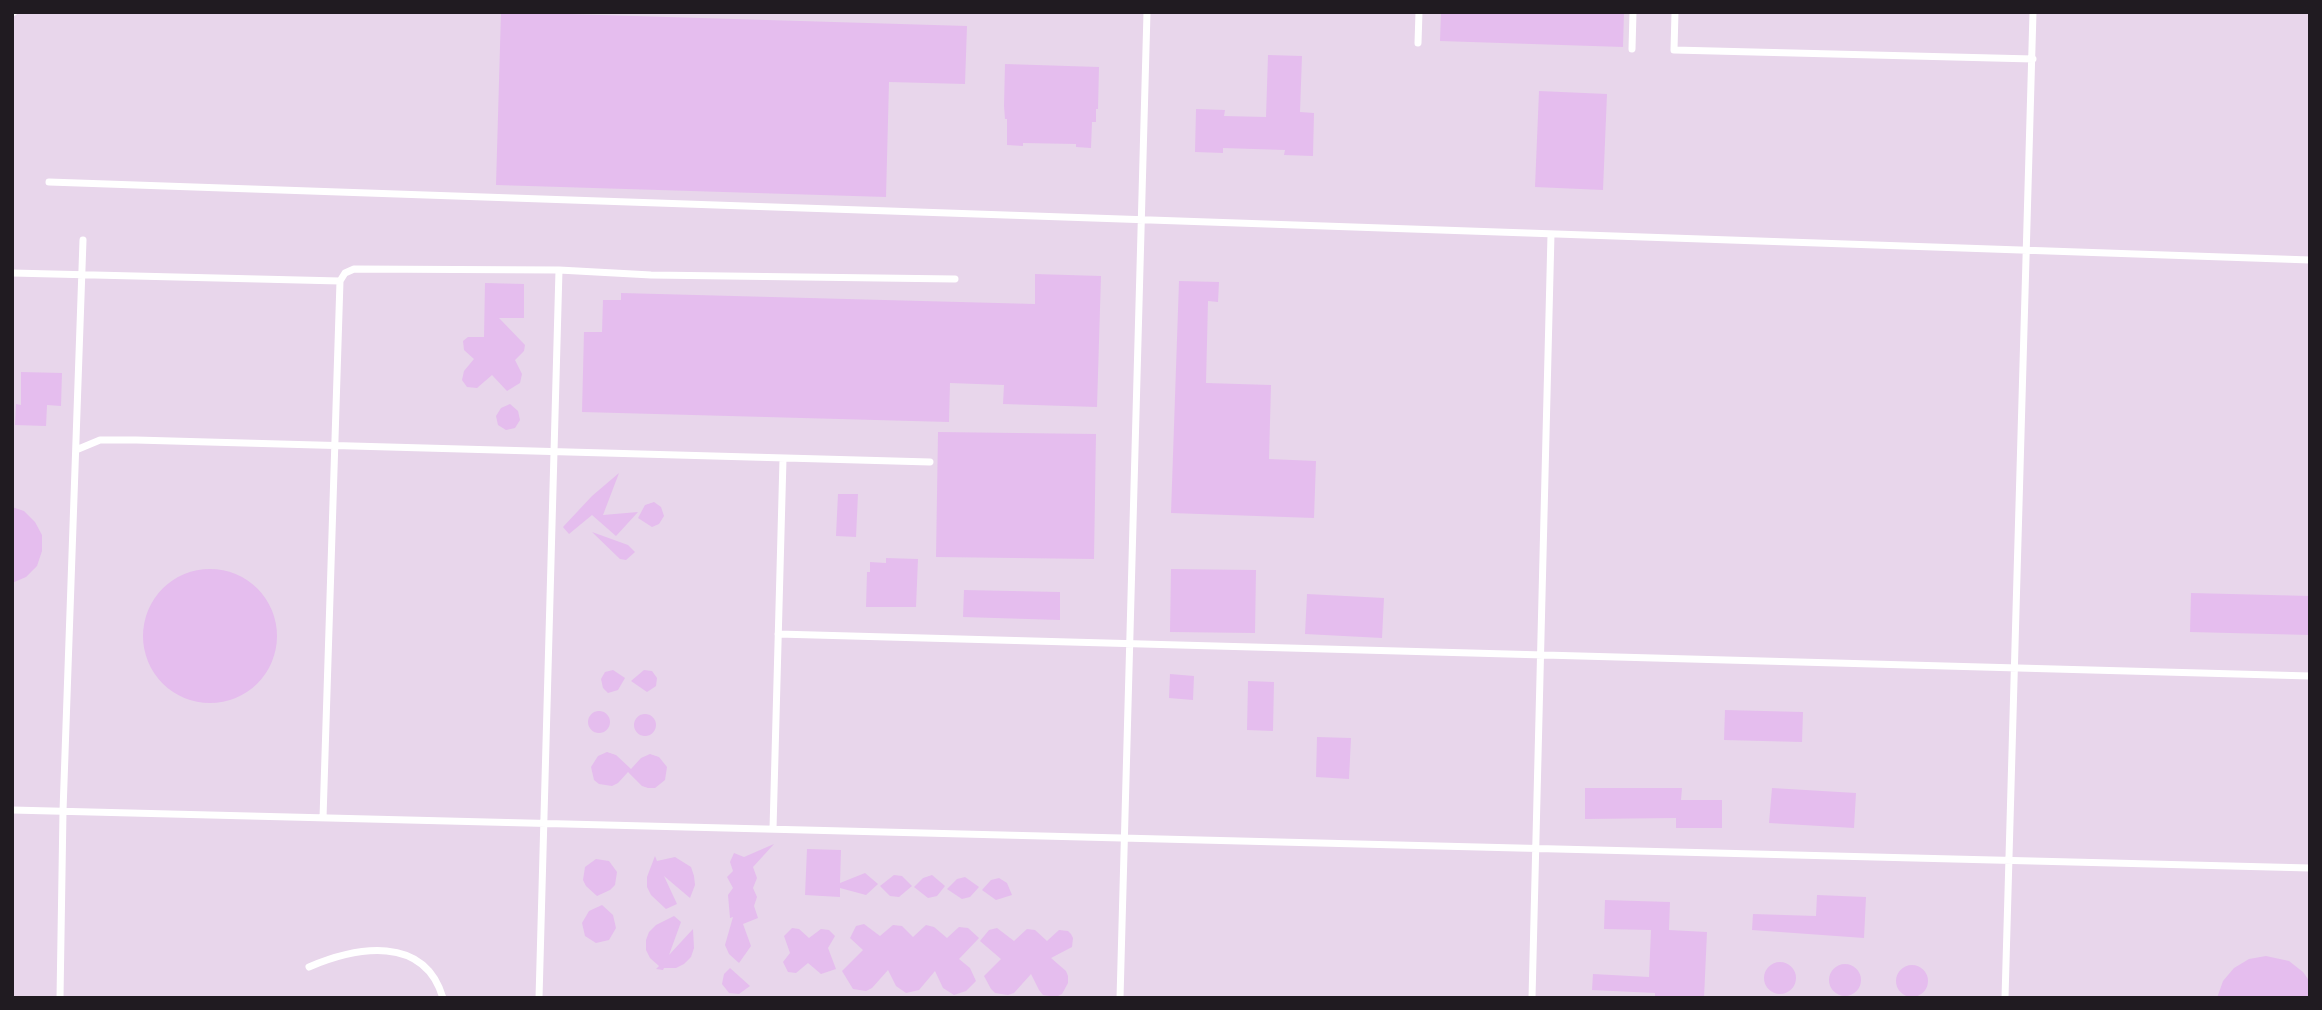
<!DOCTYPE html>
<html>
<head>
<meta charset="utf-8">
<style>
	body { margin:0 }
	#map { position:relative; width:2322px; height:1010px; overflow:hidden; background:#f0e3f3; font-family:"Public Sans",sans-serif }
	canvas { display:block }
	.frame { position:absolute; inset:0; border:14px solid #201b21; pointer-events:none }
</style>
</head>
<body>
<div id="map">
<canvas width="2322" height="1010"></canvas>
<div class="frame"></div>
</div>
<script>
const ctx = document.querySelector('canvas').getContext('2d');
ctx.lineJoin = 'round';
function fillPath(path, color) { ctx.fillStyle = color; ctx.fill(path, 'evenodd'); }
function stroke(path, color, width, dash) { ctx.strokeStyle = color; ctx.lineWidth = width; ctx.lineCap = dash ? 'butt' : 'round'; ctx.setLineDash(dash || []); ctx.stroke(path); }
const built = new Path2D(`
	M12 12H2310V998H12Z`);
const building = new Path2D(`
	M501 12 967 26 965 84 889 82 886 197 496 185Z
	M1441 12H1624L1623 47 1440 41Z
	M1268 55 1302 56 1300 112 1314 113 1313 156 1284 155 1285 150 1223 148V153L1195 152 1196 109 1225 110 1224 116 1266 117Z
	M1005 64 1099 67 1098 109H1096V122H1092L1091 148 1076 147V144L1023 143V146L1007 145V119H1005L1004 106Z
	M1539 91 1607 94 1603 190 1535 187Z
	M1035 274 1101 276 1097 407 1003 404 1004 385 950 383 949 422 582 412 584 332H602L603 300H621V293L1035 304Z
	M1179 281 1219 282 1218 302 1208 301 1206 383 1271 385 1269 459 1316 461 1314 518 1171 513Z
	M485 283 524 284V318H499L525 345 524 351 515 360 522 374 520 383 507 391 492 375 477 388 467 387 462 380 464 371 474 359 464 350 463 341 468 337H484Z
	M21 372 62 373 61 406 47 405 46 426 15 425 16 404 21 405Z
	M510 404 518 411 520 420 515 428 506 430 498 425 496 416 501 408Z
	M938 432 1096 434 1094 559 936 557Z
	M619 473 603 515 638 512 616 536 592 515 569 534 563 527 592 496Z
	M838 494H858L856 537 836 536Z
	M654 502 661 507 664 516 659 524 652 527 638 518 645 505Z
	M12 507 24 511 35 522 42 535V551L37 566 26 577 12 583Z
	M592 532 628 545 635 552 626 560 620 559Z
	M886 558 918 559 916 607H866L867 572H870V562L886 563Z
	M1171 569 1256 570 1255 633 1170 632Z
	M143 636a67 67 0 1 1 134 0a67 67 0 1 1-134 0Z
	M964 590 1060 592V620L963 617Z
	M2191 593 2310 596V635L2190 632Z
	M1307 594 1384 598 1382 638 1305 634Z
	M613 670 625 678 618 690 608 693 603 688 601 679 605 672Z
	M644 670 652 671 657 678 656 686 647 692 631 681Z
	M1170 674 1194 676 1193 700 1169 698Z
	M1248 681 1274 682 1273 731 1247 730Z
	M1725 710 1803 712 1802 742 1724 740Z
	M588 722a11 11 0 1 1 22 0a11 11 0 1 1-22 0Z
	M634 725a11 11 0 1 1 22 0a11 11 0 1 1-22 0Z
	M1317 737 1351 738 1349 779 1316 777Z
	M607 752 616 755 631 769 641 758 650 754 659 757 667 767 665 780 655 788H648L642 786 628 772 618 783 612 786 599 784 594 780 591 767 598 756Z
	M1585 788H1682L1681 800H1722V828H1676V818L1585 819Z
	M1772 788 1856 793 1854 828 1769 823Z
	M774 844 753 867 757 878 753 888 757 897 754 906 758 918 743 924 751 946 739 963 729 954 725 945 733 917 730 918 728 895 733 888 727 877 733 871 730 862 734 853 744 857Z
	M807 849 841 850 840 883 865 873 878 884 866 895 840 888V897L805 895Z
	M655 856 657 861 675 857 691 867 694 876 695 885 690 898 664 876 677 904 666 909 651 895 647 887V877Z
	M596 859 609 861 617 872 615 885 610 890 597 896 586 886 583 880 585 867Z
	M894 875 902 876 912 886 899 897 890 896 880 886Z
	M932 875 945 886 937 896 928 898 914 887 923 878Z
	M965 877 979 887 970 897 962 899 947 889 957 879Z
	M999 878 1007 883 1012 895 996 900 982 890 991 880Z
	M1817 895 1866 897 1864 938 1752 930 1753 914 1816 916Z
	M1605 900 1670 902 1669 930 1707 932 1704 998 1655 996V993L1592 990 1593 974 1649 977 1651 930 1604 929Z
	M602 905 613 915 616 928 609 940 596 943 585 936 582 923 589 911Z
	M674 916 681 922 669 955 693 929 694 948 691 957 684 964 676 968H664L663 970 656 969 659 966 650 958 646 950V940L649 932 656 925Z
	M864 924 880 936 893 925 902 926 913 937 926 925 934 927 947 938 959 927 968 928 979 938 959 959 970 968 976 981 966 991 954 995 943 988 935 971 919 990 906 993 896 986 888 970 872 988 866 991 853 989 842 971 863 950 850 938 856 926Z
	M792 928 799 929 809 938 821 929 829 930 835 936 828 948 836 969 821 974 808 963 796 973 788 972 783 962 790 953 784 936Z
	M997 928 1014 941 1027 929 1035 930 1047 941 1059 930 1068 931 1071 934 1073 938 1072 947 1051 958 1066 971 1068 976V983L1062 994 1056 997 1043 995 1039 990 1031 974 1014 993 1008 995 995 993 991 989 984 976 1001 959 980 941 989 930Z
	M2266 956 2289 961 2303 972 2310 982V998H2217L2223 981 2234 968 2249 959Z
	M1764 978a16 16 0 1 1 32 0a16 16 0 1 1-32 0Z
	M1829 980a16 16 0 1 1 32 0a16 16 0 1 1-32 0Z
	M1896 981a16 16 0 1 1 32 0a16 16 0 1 1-32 0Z
	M730 968 750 986 739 994 729 993 722 984 724 974Z`);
const lane = new Path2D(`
	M1675 12 1674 50 2033 59
	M12 13 14 12
	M1418 43 1419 12
	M1632 49 1633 12
	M49 182 2310 260
	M12 273 340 281
	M76 450 100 440H136L930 462
	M778 634 2310 676
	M12 810 2310 868
	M323 818 340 281 345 273 354 269 559 270 651 275 955 279
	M773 829 783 459
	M309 967C356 947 424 934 443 998
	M60 998 63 811 83 240
	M539 998 559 270
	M1120 998 1147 12
	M1532 998 1551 234
	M2005 998 2033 12`);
fillPath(built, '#e8d6eb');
fillPath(building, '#e5bdee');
stroke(lane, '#fff', 7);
</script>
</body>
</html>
